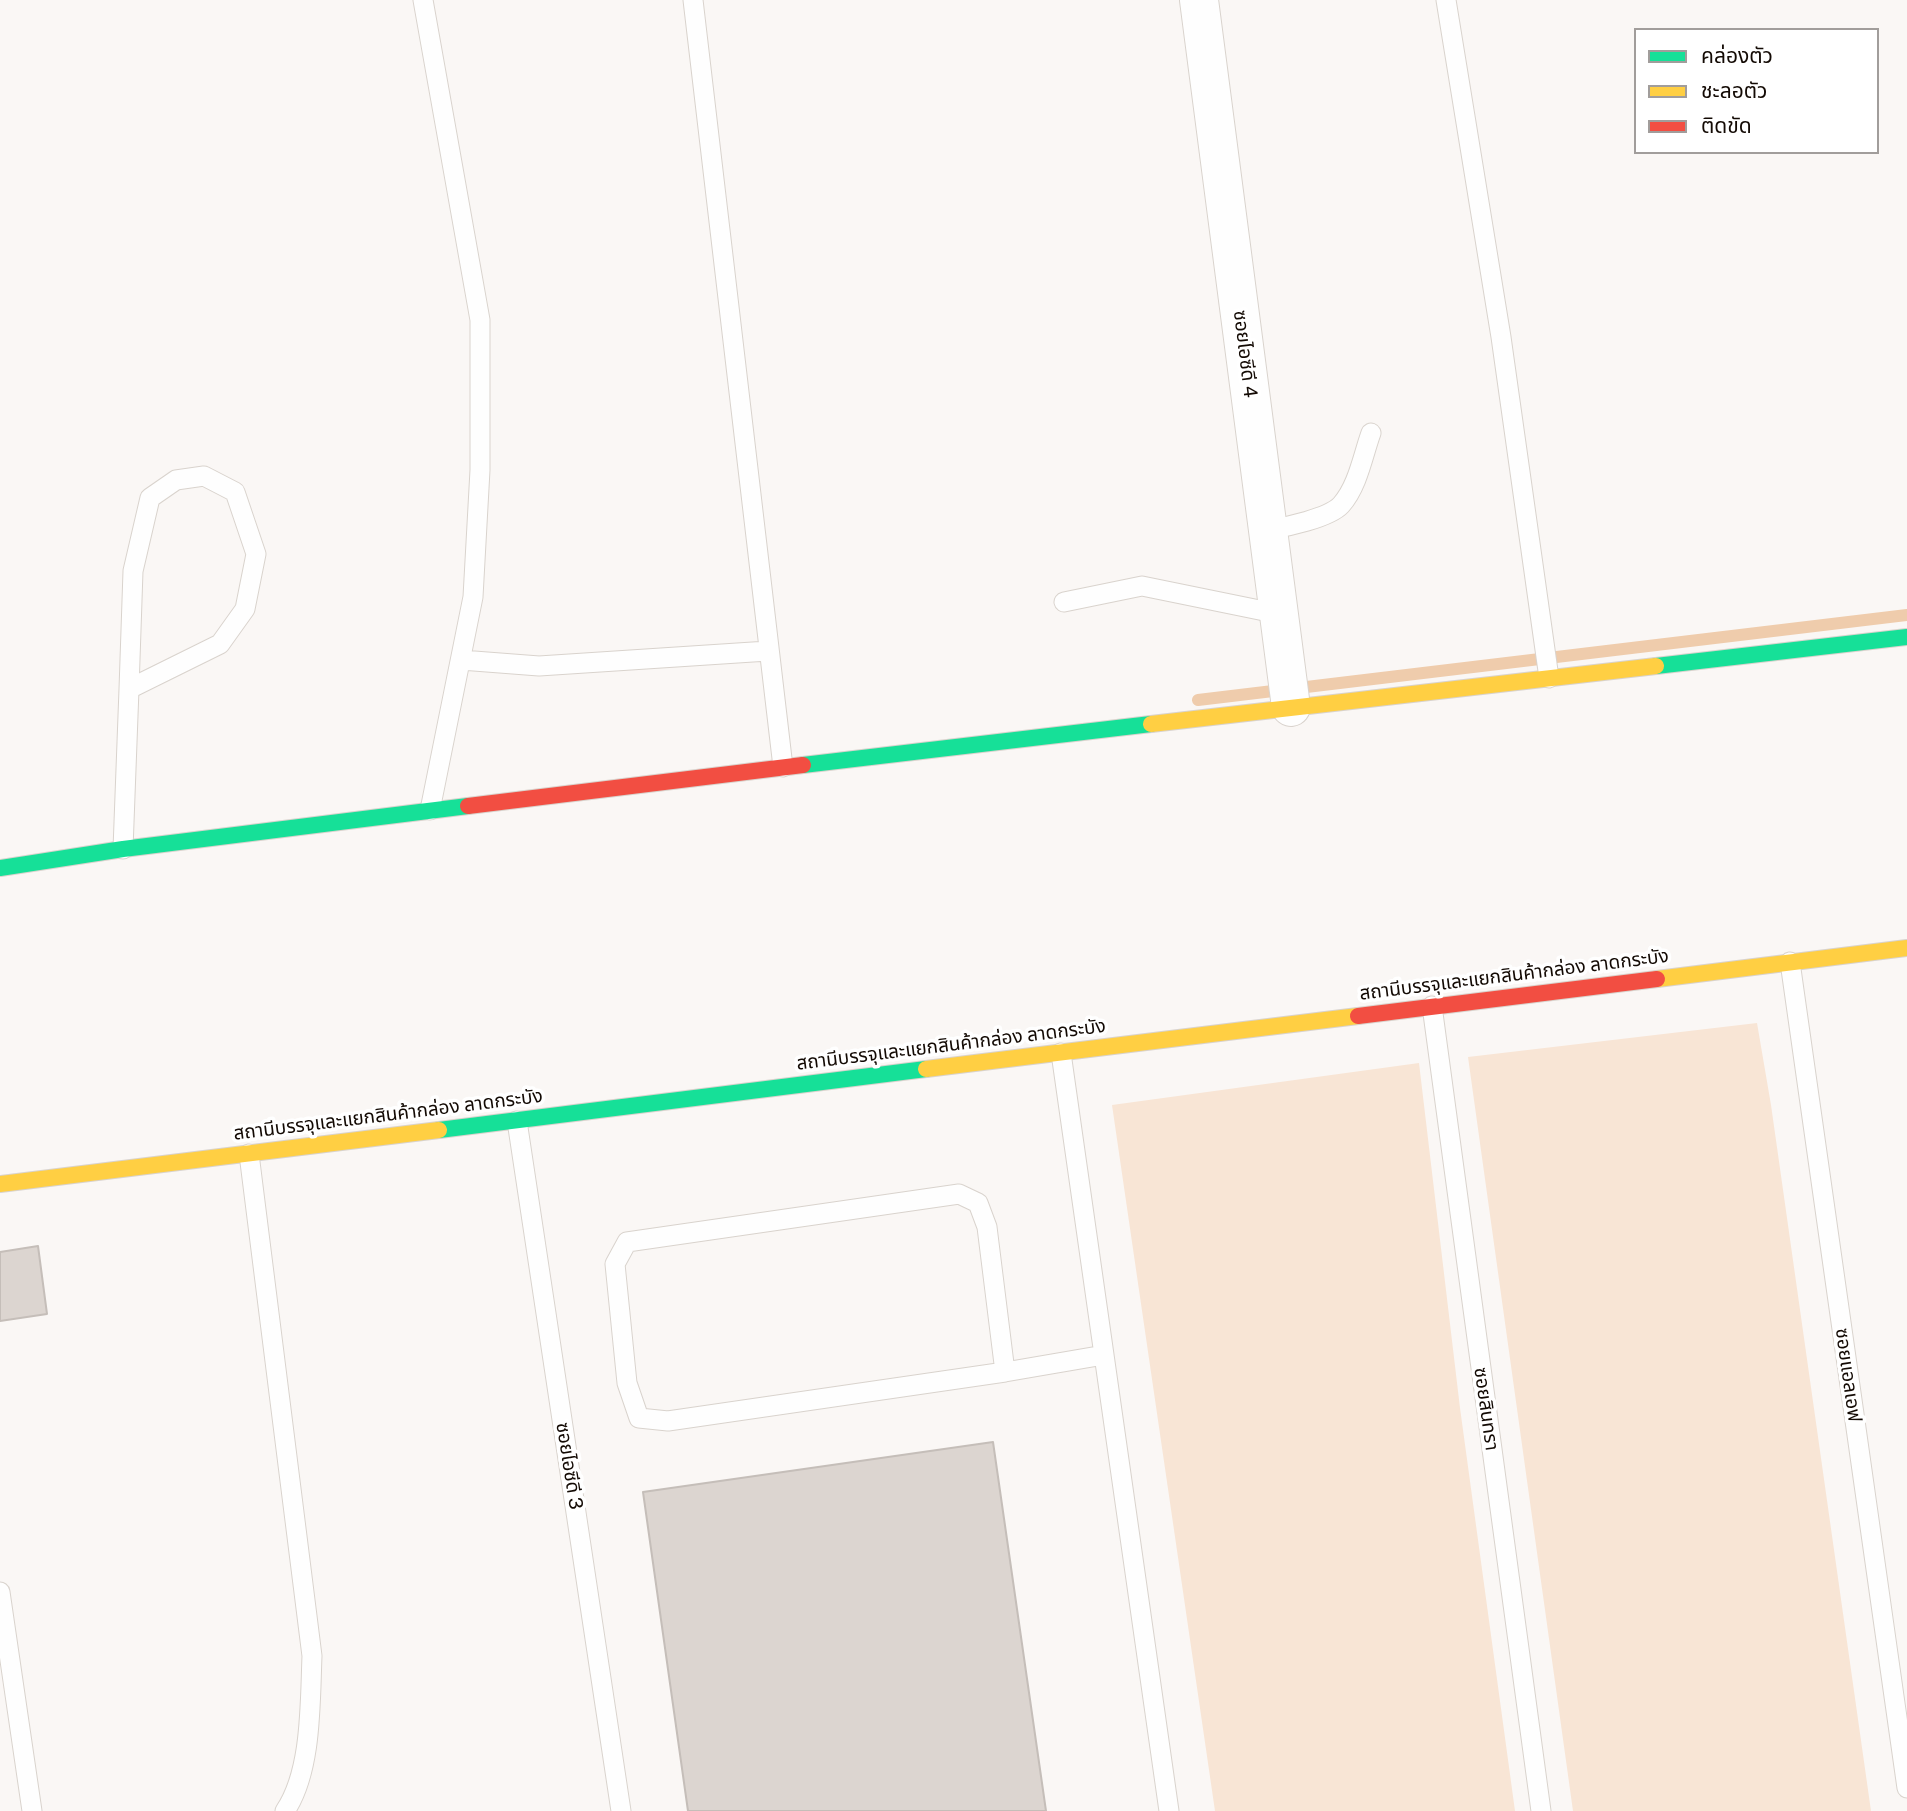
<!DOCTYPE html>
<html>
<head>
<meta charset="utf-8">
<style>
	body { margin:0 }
	#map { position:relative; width:1907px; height:1811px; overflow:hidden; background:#faf7f5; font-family:"Public Sans","Noto Sans Thai",sans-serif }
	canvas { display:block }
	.legend { position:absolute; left:1634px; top:28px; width:245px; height:126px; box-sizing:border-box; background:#fff; border:2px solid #a19d9b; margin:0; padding:9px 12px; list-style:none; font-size:21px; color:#130a04 }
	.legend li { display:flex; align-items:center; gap:14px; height:35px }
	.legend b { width:35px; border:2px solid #a19d9b }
</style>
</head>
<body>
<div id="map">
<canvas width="1907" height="1811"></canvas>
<ul class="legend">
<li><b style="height:9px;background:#16e098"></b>คล่องตัว</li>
<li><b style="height:9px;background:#ffcf43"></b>ชะลอตัว</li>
<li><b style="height:9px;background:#f24e42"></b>ติดขัด</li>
</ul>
</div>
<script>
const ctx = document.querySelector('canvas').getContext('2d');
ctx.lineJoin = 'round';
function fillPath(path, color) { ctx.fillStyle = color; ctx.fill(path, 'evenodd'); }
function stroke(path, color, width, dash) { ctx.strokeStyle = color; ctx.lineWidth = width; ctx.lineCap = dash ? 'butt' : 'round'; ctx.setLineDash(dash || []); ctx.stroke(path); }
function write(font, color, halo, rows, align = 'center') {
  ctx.font = font + ' "Public Sans","Noto Sans Thai",sans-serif'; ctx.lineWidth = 7; ctx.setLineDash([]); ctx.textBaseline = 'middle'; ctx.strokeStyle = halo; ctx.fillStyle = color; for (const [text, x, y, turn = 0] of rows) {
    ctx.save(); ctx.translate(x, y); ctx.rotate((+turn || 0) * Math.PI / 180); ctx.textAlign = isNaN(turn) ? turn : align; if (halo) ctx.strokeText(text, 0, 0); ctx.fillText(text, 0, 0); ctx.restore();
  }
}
const green = new Path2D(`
	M1757 1023 1771 1105 1871 1811H1573L1468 1057Z
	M1419 1063 1460 1408 1515 1811H1215L1112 1105Z`);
const stream = new Path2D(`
	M1198 700 1907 615`);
const building = new Path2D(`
	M38 1246 47 1314 0 1321V1252Z
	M993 1442 1046 1811H688L643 1492Z`);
const lane = new Path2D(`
	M423 0 480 320V470L473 597 430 810
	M693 0 783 767
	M1446 0 1501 337 1549 678
	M204 476 235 492 256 554 245 609 220 644 129 689 133 571 150 498 176 480Z
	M1268 530C1286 527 1329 518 1341 505 1358 486 1363 455 1371 433
	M1064 602 1142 586 1279 614
	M461 660 539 666 768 651
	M123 849 129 689
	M1790 962 1907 1788
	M1432 1006 1541 1811
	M1061 1053 1169 1811
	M517 1121 621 1811
	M249 1154 312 1656C310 1703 312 1771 285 1811
	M959 1194 978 1203 987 1227 1005 1372 668 1421 639 1418 627 1383 615 1264 627 1242Z
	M1005 1372 1104 1355
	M0 1592 32 1811`);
const street = new Path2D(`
	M1199 0 1291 707`);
const fast = new Path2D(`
	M1656 666 1907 637
	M803 765 1151 724
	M0 868 123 849 468 806
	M439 1130 926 1069`);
const slow = new Path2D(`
	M1151 724 1656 666
	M1657 979 1907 948
	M926 1069 1358 1016
	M0 1184 439 1130`);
const jam = new Path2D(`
	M468 806 803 765
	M1358 1016 1657 979`);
const streetNames = [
	["ซอยไอซีดี 4",1245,354,83],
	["สถานีบรรจุและแยกสินค้ากล่อง ลาดกระบัง",1514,975,-7],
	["สถานีบรรจุและแยกสินค้ากล่อง ลาดกระบัง",951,1045,-7],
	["สถานีบรรจุและแยกสินค้ากล่อง ลาดกระบัง",388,1115,-7],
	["ซอยแอลเอฟ",1848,1375,82],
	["ซอยสินทรา",1486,1409,82],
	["ซอยไอซีดี 3",569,1466,81]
];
fillPath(green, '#f8e5d5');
stroke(stream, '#efccac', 12);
fillPath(building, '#dcd5d0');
stroke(building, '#c5beb9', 2);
stroke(lane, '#d9d3cd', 21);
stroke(street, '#d9d3cd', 40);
stroke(fast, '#d9d3cd', 18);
stroke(slow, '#d9d3cd', 18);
stroke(jam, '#d9d3cd', 18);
stroke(lane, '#fefefe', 19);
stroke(street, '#fefefe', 38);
stroke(fast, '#16e098', 16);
stroke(slow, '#ffcf43', 16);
stroke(jam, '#f24e42', 16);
write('19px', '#130a04', '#fff', streetNames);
</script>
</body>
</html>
